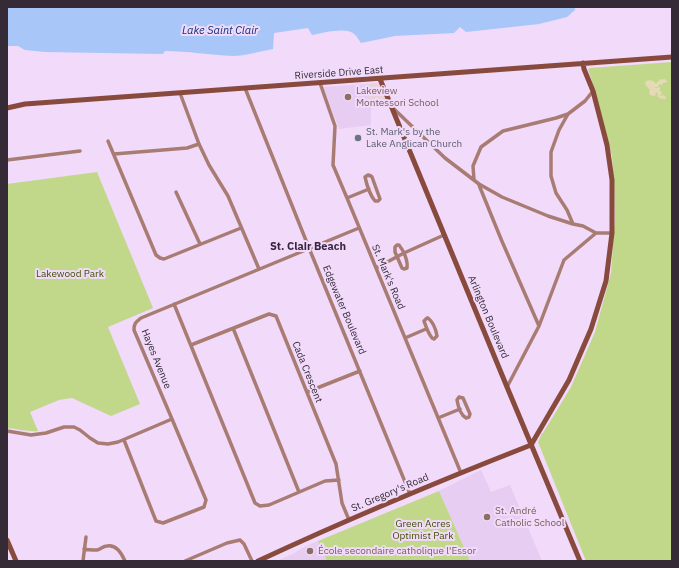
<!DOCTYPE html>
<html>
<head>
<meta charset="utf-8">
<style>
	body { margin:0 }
	#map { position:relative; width:679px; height:568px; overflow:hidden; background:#f1dafa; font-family:"IBM Plex Sans",sans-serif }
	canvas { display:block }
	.frame { position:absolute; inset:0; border:8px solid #342b37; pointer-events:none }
</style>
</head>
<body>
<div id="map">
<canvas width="679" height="568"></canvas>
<div class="frame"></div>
</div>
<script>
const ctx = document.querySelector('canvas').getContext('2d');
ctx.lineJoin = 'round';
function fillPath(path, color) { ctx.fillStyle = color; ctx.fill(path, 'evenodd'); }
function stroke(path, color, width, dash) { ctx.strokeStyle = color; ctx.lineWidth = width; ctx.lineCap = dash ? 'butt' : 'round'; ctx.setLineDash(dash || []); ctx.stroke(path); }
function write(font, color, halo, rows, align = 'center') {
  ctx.font = font + ' "IBM Plex Sans",sans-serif'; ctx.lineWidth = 4; ctx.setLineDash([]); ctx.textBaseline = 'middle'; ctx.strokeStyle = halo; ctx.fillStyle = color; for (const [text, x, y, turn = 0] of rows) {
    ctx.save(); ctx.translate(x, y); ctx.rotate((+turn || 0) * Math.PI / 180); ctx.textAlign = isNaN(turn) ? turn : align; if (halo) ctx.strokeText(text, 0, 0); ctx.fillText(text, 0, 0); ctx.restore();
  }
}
const commercial = new Path2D(`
	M378 83 387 101 373 107 365 84Z`);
const built = new Path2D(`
	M365 84 373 107 371 109V125L339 129 323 87Z
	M481 470 491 492 510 485 542 561H470L439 491Z
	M318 541 327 561H276L293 554 302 548Z`);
const green = new Path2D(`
	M672 62V561H586L538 442 542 433H543L571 387 595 332 611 273 615 217 614 183 612 156 595 91 588 69 590 68Z
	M97 172 153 308 108 327 140 404 111 416 72 398 59 400 30 412 38 431C28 432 18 429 7 428V184Z
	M439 491 470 561H327L318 541Z`);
const sand = new Path2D(`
	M660 79 662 80 663 79H665V81L667 80V82L663 83 662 85 659 84V86L654 88H656L660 87V90L659 91H661L662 93 660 96H661L663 95 665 96 666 98 664 100 663 98 661 99 657 96 658 94 656 92 655 96 650 95 649 91 650 90 645 84 646 81C651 79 654 81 656 84Z`);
const water = new Path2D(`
	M7 7H575V10L567 17 539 24 466 32 460 27 454 33 395 36 361 43C359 40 356 35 353 33 344 27 322 33 312 35L308 28 274 33 273 49C261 51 245 56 233 56 210 55 188 51 165 51L163 54 45 52 25 50 18 46H7Z`);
const street = new Path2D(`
	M320 83 335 126 333 165 347 198 461 473
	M245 88 309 248 410 494
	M180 93 199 144 209 165 228 196 259 269
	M393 108 445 158 479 184 502 197 548 216 573 224 583 226 596 233H612
	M568 114 559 130 551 152V176L556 193 567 210 573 224
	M108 141 156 255 160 258 164 259 241 228
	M114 154 187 148 199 144
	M7 160 80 151
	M368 175 371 176 372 177 380 199 378 201H375C370 195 367 186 365 177Z
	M474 180 473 166 481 147 503 131 556 118 568 114 585 101 593 91
	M479 185 501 239 539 326
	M176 192 200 244
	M347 198 369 189
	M397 245H399C404 251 408 261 407 268L404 269 402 268 395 252V247Z
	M376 268 404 253 444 235
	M174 304 255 503 260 506 269 505 325 481 339 480
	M427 318H428C433 322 436 330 437 336L434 339 432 338C428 333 426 327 424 321Z
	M233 328 299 492
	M405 338 426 329
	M191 345 269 314 276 316 336 464 342 503 349 520
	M507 387 539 326 564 260 596 233
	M307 392 360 371
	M459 397 463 398 470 414 469 417 466 418C461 415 458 406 457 400Z
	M438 418 460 409
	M7 431 31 435 46 433 64 427H74L80 430 90 438 98 443 108 444 118 442 172 419 134 330C134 323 136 322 141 318L359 228
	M124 440 156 521 163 523 204 507 206 500 172 419
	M84 549C88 550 94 550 97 550 101 549 103 546 107 546 117 544 122 554 125 561
	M83 561 86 537
	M185 561 227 543 240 540 244 544 252 561`);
const secondary = new Path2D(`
	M380 79 507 387 580 561
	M7 108 25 104 672 57
	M531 445 569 380 591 329 606 281 612 233V180L607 145 593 91 584 69 583 63
	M7 540 16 561
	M258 561C348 519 439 481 531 445`);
const markers = [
	[348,97,4,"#8d6e63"],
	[358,138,4,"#6b7280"],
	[487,517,4,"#8d6e63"],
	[310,551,4,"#8d6e63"]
];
const streetNames = [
	["Riverside Drive East",339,73,-4],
	["St. Mark's Road",388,277,67],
	["Edgewater Boulevard",344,310,67],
	["Arlington Boulevard",488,317,67],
	["Hayes Avenue",156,359,68],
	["Cada Crescent",307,372,68],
	["St. Gregory's Road",390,493,-23]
];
const educationNames = [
	["Lakeview",356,91],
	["Montessori School",356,103],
	["St. André",495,511],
	["Catholic School",495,523],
	["École secondaire catholique l'Essor",318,551]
];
const worshipNames = [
	["St. Mark's by the",366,132],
	["Lake Anglican Church",366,144]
];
const parkNames = [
	["Lakewood Park",70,274],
	["Green Acres",423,524],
	["Optimist Park",423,536]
];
const waterNames = [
	["Lake Saint Clair",220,31]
];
const neighbourhoodNames = [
	["St. Clair Beach",308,247]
];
fillPath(commercial, '#ebd2da');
fillPath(built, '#e8cdf2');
fillPath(green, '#c1d88b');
fillPath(sand, '#e4dab5');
fillPath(water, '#a9c6f8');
stroke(street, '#a97c73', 3.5);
stroke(secondary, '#894a3e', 5);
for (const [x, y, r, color] of markers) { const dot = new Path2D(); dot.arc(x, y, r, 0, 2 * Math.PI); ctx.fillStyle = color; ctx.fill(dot); stroke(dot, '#f1dafa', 1.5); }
write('10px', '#342b37', '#f1dafa', streetNames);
write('10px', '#785e54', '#f1dafa', educationNames, 'left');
write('10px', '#5b616d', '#f1dafa', worshipNames, 'left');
write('10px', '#3d4d00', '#f1dafa', parkNames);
write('italic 11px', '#0b3177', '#f1dafa', waterNames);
write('bold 11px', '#37253e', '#f1dafa', neighbourhoodNames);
</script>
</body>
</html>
